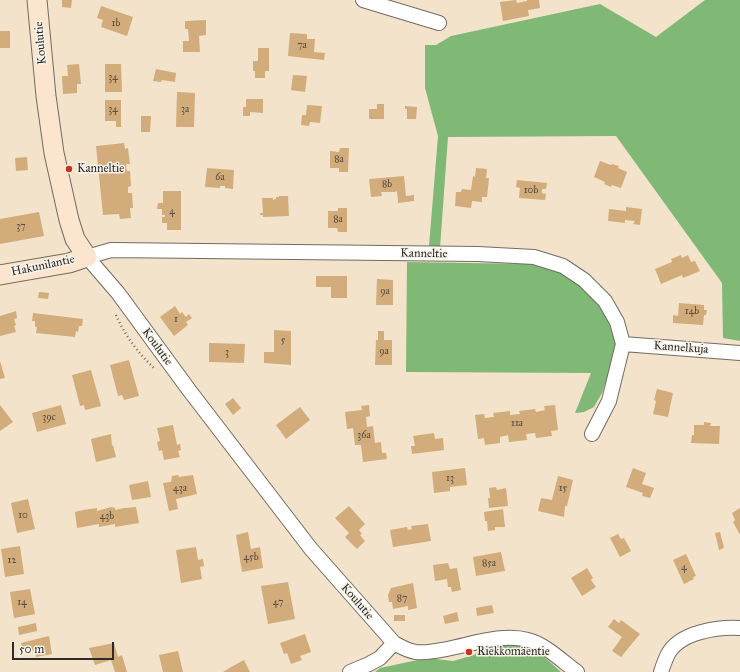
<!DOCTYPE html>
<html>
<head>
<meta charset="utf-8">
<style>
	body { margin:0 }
	#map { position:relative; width:740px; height:672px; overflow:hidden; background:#f3e3ca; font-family:"IM FELL Great Primer",serif }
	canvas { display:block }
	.scale { position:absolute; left:12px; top:642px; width:102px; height:18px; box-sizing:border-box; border:2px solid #2b2b2b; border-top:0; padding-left:5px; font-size:12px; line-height:14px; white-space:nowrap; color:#2b2b2b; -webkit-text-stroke:3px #f7f3e8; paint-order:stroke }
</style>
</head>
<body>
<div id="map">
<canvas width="740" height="672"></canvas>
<div class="scale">50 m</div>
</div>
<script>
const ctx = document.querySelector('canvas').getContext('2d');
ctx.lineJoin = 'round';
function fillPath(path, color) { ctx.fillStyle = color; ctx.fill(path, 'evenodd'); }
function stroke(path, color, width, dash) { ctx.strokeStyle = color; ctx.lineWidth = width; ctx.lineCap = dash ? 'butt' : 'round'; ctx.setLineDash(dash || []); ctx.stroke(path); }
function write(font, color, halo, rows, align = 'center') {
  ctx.font = font + ' "IM FELL Great Primer",serif'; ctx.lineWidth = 3; ctx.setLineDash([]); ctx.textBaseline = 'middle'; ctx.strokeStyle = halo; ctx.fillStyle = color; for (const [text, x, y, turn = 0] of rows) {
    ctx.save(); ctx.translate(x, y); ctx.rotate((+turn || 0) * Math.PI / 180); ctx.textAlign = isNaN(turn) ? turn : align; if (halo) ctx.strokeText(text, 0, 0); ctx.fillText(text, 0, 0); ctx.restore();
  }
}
const forest = new Path2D(`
	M705 0H740V341L723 338 722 283 616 136 448 137 440 248 429 246 438 136 425 88V45H436L451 36 600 4 656 37Z
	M407 262 531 264 560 273 582 284 601 303 612 324 617 347 602 393 594 407 584 412 575 413 591 373 406 372Z
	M496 644C506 644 518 643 528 647 540 652 551 663 561 672H375L380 668 427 658 453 661 474 655 485 647Z`);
const building = new Path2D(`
	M62 0H72L71 8 62 7Z
	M516 0 517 3 527 1V0H539L540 8 528 10 529 16 503 21 500 2Z
	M101 6 133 17 127 36 101 27 103 20 97 18Z
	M206 20V35L199 36 200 52H183V41H189L188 29H185V21Z
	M0 31H10V48H0Z
	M290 33 307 34V39H315L314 52 325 53 324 60 288 56Z
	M258 48H269V71H265V78H255V71H253V61H258Z
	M79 64 81 84H77V93L63 94 62 76H68L67 65Z
	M105 64H121L122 92H105Z
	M156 69 176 73 175 82 162 80 161 82 153 81Z
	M293 75 307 76 305 92 291 90Z
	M177 92 195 93 194 127H176Z
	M246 99H263V113L250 112V116H243V107H246Z
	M105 100H121V127H116V121H105Z
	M377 104H384V119H369V109H377Z
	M307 105 322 106 320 123 310 122 309 126 301 125 302 115H306Z
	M405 106 417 107 416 119H407V109H405Z
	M141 116H151L150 132H141Z
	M124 143 125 149 128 148 130 164H126L127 171H130L131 186 128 187V193H132L133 208H130L131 218 120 219 119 214 103 215 96 146Z
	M340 148H349L348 172H339V168H330V151L339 152Z
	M27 157 28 170 16 171 15 158Z
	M600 161 611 165 612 164 619 166 618 168 627 172 621 188 612 185 611 187 604 184 605 182 594 177Z
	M207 168 234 170 233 189 225 188V186H220V188L205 187Z
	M476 168 487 169 486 178H489L487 197H482V202L472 201 471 208 455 206 456 192H461L462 189 471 190 473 176 475 177Z
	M404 176 406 196 414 195V201L398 203 397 191 395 192H381L382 196 371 197 369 179Z
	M517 180 547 183 546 189H542V193L546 194 545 200 519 198 520 188 516 187Z
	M163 191H181V230H167V223H162V217H165V215H162V209H157L158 203H163Z
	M279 196H288L289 216 263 217V215H260V213H263L262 198H273V200L276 199V197H279Z
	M626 207 642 209 640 225 633 224 635 221 625 220V223L608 221 609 209 626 211Z
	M338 208H347V232H338L337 228H328V211H338Z
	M39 212 44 236 0 244V219Z
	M681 255 682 258 688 255 691 262 695 261 700 271 683 278 682 275 661 284 655 269 672 262 671 259Z
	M316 276H347V298H331V287H316Z
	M377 279 393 280V305H376Z
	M39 292 49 293 48 299 38 298Z
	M679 303 704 305V310H707L706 315H704L703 325 673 323V315L678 316Z
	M175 306 180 314 182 312 186 317 189 314 192 318 186 322 188 325 174 336 160 317Z
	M16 311 17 318 14 319 16 325 14 326 16 332 0 336V316Z
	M33 313 83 319 82 326H79L78 332 76 331 75 337 36 333 37 327H35V321H32Z
	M274 330 291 331V365L264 363V352H274Z
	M378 331H384V340H392V365H375L376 340H378Z
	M209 343 245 344 244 363 209 362Z
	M129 360 139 396 124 400 122 395 118 396 110 365Z
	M0 361 5 378 0 379Z
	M91 370 101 406 85 410 84 405 80 406 72 375Z
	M657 389 673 393 668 417 653 414 656 401 654 400Z
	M233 398 241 408 233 415 225 404Z
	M0 405 13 422 0 431Z
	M61 405 66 424 37 432 32 413Z
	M369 405 370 416 366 417 367 427 373 426 375 443 381 442 382 453H386L387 459 363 462 361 445H355L353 428 347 429 345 412 362 410 361 406Z
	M555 405 558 430 551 431 552 436 536 438 535 433 526 434 527 440 509 442 508 435 500 437V443L485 445 484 438 478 439 475 415 484 414 485 418 494 417 493 413 510 411V415L520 414 519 411 535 409 536 412 545 410 544 406Z
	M300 407 310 420 286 439 276 425Z
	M704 422 711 423 710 426H720L719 444 691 443 692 435H694V425H704Z
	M173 425 177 445 180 444 181 450 178 451 180 457 164 460 162 450 159 451 157 442 160 441 157 428Z
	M434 433 435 439 443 438 444 450 412 454 411 446H415L413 436Z
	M111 434 112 446 113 445 116 457 96 462 91 439Z
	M465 468 467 485 450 487V491L434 493 432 472Z
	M633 468 646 473 642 484 654 488 650 498 642 496 643 493 626 487Z
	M178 475 179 477 193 475 197 494 176 499 178 509 169 511 163 483 171 482 172 476Z
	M558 476 573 480 567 506H565L564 517 538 511 541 498 552 500Z
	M148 481 151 497 132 500 129 485Z
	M496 487 497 490 506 488 508 506 489 508 488 498H490L489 488Z
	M28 499 35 529 17 533 11 503Z
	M349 506 365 524 359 530 362 534 360 535 365 541 357 549 345 537 349 533 335 518Z
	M111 507 115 508V510L124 508 136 507 139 523 115 527V524L99 527V524L77 528 75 512 83 510 97 508V511Z
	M740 508V535L733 522 735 520 732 513Z
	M503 509 505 527H495V530L488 531 487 521H485L484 512Z
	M428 524 431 541 393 547 390 530 407 527 408 530 412 529 411 526Z
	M248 532 251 549 260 547 263 568 242 572 236 535Z
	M720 532 724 548 719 550 715 533Z
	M618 534 621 539 624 538 631 551 620 557 610 538Z
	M20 546 24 574 5 577 1 549Z
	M196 547 198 560 203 559 204 566 200 567 202 579 181 583 176 550Z
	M501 552 505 571 476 576 473 557Z
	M686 554 696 576 693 577 694 579 684 584 673 560Z
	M448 563 450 569 457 568 461 590 452 592 451 587H448L447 579 435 581 433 565Z
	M587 568 593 578 591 580 596 587 582 596 571 578Z
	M288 582 295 619 268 624 261 586Z
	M413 583 417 608 408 610V606L393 609 392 602H389L388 595 391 588Z
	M30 589 35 614 14 618 10 592Z
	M492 605 494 613 477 616 476 608Z
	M457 612 459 621 445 624 443 616Z
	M394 615H405V621H394Z
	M614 619 619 623 621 620 640 634 621 657 612 651 622 637 608 627Z
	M36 623 37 631 19 635 18 627Z
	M305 634 311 652 300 656 302 660 291 664 287 653 284 654 280 643Z
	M49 636 52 654 36 657 35 650 23 652 21 643Z
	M114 643 118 657 122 655 127 672H115L111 660 95 665 89 648Z
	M178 651 183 672H163L159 655Z
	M244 660 250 672H223L233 666Z`);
const path = new Path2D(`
	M116 315C125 336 139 354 155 369`);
const street = new Path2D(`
	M363 0 439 23
	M623 344 740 353
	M350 672 369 664 380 658 394 643
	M577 672C563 662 545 644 528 640 502 633 473 644 447 649 437 651 426 653 416 652 408 651 401 647 394 643L311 549 189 390 118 293 87 257 111 250 478 254 534 257 563 266 584 280 605 301 617 322 623 344 609 401 592 434
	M661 672C663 666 665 660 668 654 680 632 717 627 740 628`);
const secondary = new Path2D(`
	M0 275 69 263 87 257 75 239 69 220 54 153 46 96 37 0`);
const markers = [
	[69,169,4,"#c8321e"],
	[469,652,4,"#c8321e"]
];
const numberNames = [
	["1b",116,24],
	["7a",302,46],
	["34",113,78],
	["34",113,110],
	["3a",185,110],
	["8a",339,160],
	["6a",220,178],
	["8b",387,185],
	["10b",531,191],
	["4",172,212],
	["8a",338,220],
	["37",21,227],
	["9a",385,292],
	["14b",692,312],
	["1",176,320],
	["5",283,341],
	["9a",384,352],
	["3",227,353],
	["39c",49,418],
	["11a",517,424],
	["36a",364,436],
	["13",450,479],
	["43a",180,489],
	["15",563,489],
	["10",23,516],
	["43b",107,517],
	["45b",251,558],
	["12",12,561],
	["85a",489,564],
	["4",684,568],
	["87",402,599],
	["14",22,603],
	["47",278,603]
];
const streetNames = [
	["Koulutie",41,43,-95],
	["Kanneltie",424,254,1],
	["Hakunilantie",43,266,-12],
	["Koulutie",157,347,54],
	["Kannelkuja",681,348,4],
	["Koulutie",357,602,49]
];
const poiNames = [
	["Kanneltie",77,169],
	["Riekkomäentie",477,652]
];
fillPath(forest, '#80b876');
fillPath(building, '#d2ac7b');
stroke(street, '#716b63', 16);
stroke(secondary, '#716b63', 21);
stroke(path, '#716b63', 2.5, [1, 3]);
stroke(street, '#fff', 14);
stroke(secondary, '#fbe5cf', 19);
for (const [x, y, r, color] of markers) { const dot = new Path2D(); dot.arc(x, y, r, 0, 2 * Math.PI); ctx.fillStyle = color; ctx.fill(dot); stroke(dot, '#f7f3e8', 1.5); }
write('10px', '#554b3f', null, numberNames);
write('12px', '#2b2b2b', '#f7f3e8', streetNames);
write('12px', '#2b2b2b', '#f7f3e8', poiNames, 'left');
</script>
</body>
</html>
